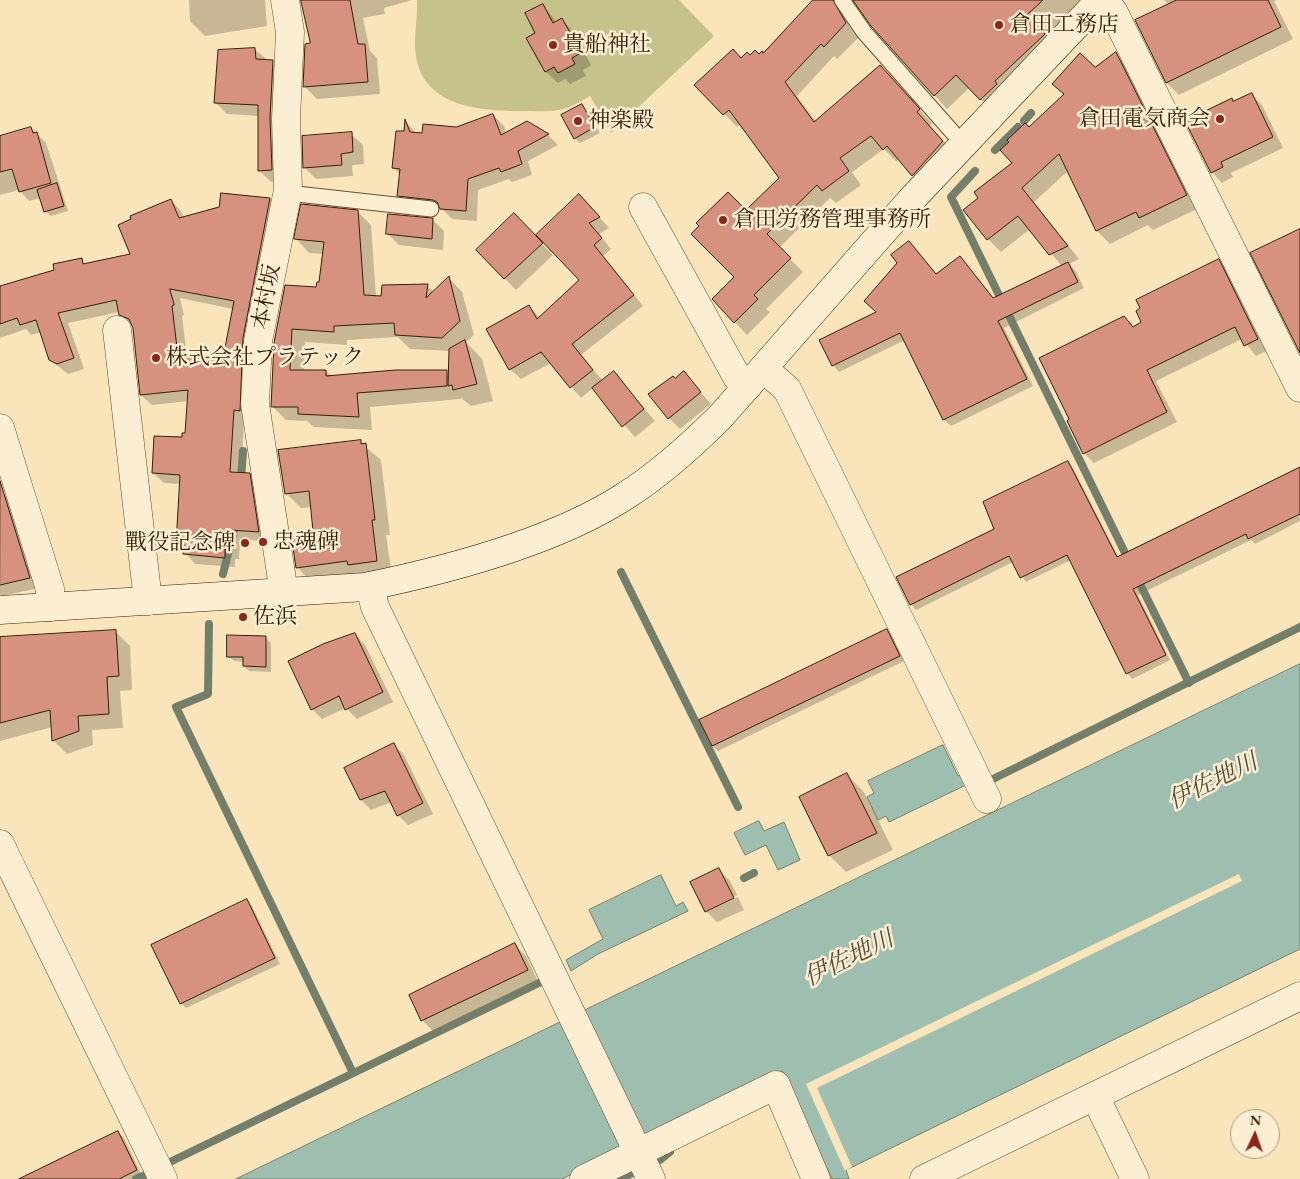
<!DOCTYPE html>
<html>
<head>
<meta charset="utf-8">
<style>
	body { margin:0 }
	#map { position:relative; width:1300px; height:1179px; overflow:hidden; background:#fae5bb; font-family:"EB Garamond",serif }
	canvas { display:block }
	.north { position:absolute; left:1230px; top:1109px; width:50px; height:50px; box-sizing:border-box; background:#fceed3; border:1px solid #ac9b80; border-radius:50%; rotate:3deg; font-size:14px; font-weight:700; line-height:20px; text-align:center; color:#351f04 }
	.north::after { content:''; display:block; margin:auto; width:18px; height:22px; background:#8f2418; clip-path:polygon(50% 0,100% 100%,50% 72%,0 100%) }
</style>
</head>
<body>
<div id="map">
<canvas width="1300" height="1179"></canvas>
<div class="north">N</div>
</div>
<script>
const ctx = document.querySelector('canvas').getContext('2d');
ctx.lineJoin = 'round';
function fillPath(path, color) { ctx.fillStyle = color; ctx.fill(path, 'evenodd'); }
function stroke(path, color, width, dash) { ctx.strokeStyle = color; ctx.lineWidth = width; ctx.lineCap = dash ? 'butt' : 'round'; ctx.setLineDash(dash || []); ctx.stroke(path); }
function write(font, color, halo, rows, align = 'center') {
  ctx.font = font + ' "EB Garamond","Noto Serif JP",serif'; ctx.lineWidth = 5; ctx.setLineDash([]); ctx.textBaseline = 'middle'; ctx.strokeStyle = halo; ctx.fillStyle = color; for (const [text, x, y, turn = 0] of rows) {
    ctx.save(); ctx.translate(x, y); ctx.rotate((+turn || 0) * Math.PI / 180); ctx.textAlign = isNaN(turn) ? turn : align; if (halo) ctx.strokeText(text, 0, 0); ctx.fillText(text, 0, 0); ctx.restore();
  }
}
const green = new Path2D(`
	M417 0H679L714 36 611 133 590 96C581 101 570 108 559 110 548 112 536 111 525 111 489 111 434 110 419 68 411 45 418 23 417 0Z`);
const water = new Path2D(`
	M1300 664V949L846 1170 849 1179H832L782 1071 562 1179H236Z
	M943 745 958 776 963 774 968 784 889 822 886 816 878 820 867 797 874 793 868 781Z
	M759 821 764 831 784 822 800 860 778 870 766 845 745 855 734 833Z
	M661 875 676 906 683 902 688 911 598 954 571 971 566 960 603 939 589 910Z`);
const pier = new Path2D(`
	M1239 874 1242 881 817 1088 852 1167 845 1171 806 1084Z`);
const shadow = new Path2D(`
	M189 0H265L267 26 205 36 190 21Z
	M302 0H412L384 8 385 14 363 18 370 51 377 58 380 94 317 99 304 86 312 44Z
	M814 0H1082L994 112 969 88 947 109 872 25 858 5 854 3 846 9 859 37 837 59 834 56 797 96 816 122 880 67 932 123 930 126 956 155 925 188 899 159 897 162 884 149 852 172 861 185 836 203 830 198 779 248 803 272 766 309 770 312 747 335 735 322 736 277 746 212 780 178 740 124 737 127 696 85 750 57 764 55Z
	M1164 0H1277L1274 1 1293 39 1179 95 1167 83 1137 21 1170 5Z
	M543 5 557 23 562 20 573 31 591 65 583 70 586 76 570 84 565 79 558 83 546 72 528 38 537 33Z
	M254 49 284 73 283 181 271 182 259 170V116L227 114 215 102Z
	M1116 54 1129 67 1199 208 1153 230 1148 225 1110 244 1097 231 1068 171 1034 202 1079 259 1069 264 1075 270 1084 288 1004 328 1033 386 951 426 944 420 905 340 839 372 833 365 878 313 960 257 994 299 1062 266 1030 229 1001 252 988 239 980 198 1014 163 1029 128 1095 69Z
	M1251 94 1262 105 1283 148 1231 173 1233 177 1222 183 1212 172 1232 99 1234 102Z
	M582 105 600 133 580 143 575 138Z
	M493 115 504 126 506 134 527 123 548 135 558 145 528 161 532 175 512 182 509 179 478 190 477 221 452 219 443 210 409 206 398 195 400 174 394 168 406 122 417 134H424L457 128Z
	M31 128 46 143 68 211 51 216 45 211 41 198 29 201 19 190 0 195V137Z
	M351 134 363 145 364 164 352 165 353 176 316 179 304 167Z
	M222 194 270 199 280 210 244 420 241 473 249 474 260 484 269 542 240 539 239 559H235V567L195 564 177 543 181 484 164 483 153 473 187 435 189 401 152 405 141 395 133 326 119 312 68 323 84 369 68 374 50 360 41 332 31 335 26 329 0 338V287L56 271 81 260 86 265 132 255 171 200 181 211 184 218 220 208ZM180 298 233 309 224 359 187 357 182 316 184 315Z
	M589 206 609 228 599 234 611 249 603 256 643 306 581 355 603 381 613 372 655 421 635 437 593 388 581 398 551 363 521 379 510 369 529 306 540 318 581 280Z
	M357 211 371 225 376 297 427 286 434 292 449 278 462 292 474 335 466 342 482 359 493 401 471 406 460 397 461 399 370 407 372 430 314 427 307 421 286 420 272 406 275 343 320 283 324 254 309 253 296 239ZM398 337 410 349 450 351 449 375 446 372 332 377 326 371H304L305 342 347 345V340Z
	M514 215 553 255 516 290 477 250Z
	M432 219 444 231 443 250 399 245 388 234Z
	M1218 261 1229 271 1268 350 1256 356 1242 339 1156 381 1177 422 1094 463 1084 453 1124 318 1135 328 1143 323 1142 309Z
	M684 373 711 404 680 429 669 418 675 379Z
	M360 442 381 460 390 535H386L392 576 312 583 297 567 315 532 312 507 301 508 286 493Z
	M1067 462 1073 468 1119 558 1300 469V521L1255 544 1251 540 1138 595 1170 660 1132 679 1127 673 1071 560 1026 582 1013 562 916 610 911 604 996 530Z
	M3 493 13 503 39 588 2 596 0 594V494Z
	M887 631 892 636 904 661 718 751 713 746 701 720Z
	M116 632 130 646 132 690 120 691 123 728 92 730 93 745 67 754 53 740 52 727 0 741V638Z
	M355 635 365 645 393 702 357 719 346 708 322 719 312 709Z
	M266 638 271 643V672L249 671 244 666V662L234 661 228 656Z
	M394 745 404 755 433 814 408 825 398 815 392 802 371 810 361 800Z
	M847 775 864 792 893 850 846 872 829 855Z
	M719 870 730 881 737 895 708 908V911L738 897 744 910 717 922 706 911Z
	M246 900 252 906 280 964 186 1008 181 1003Z
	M515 945 526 956 538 982 434 1032 422 1020Z
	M118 1133 124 1138 142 1176 135 1179H21Z`);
const stream = new Path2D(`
	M1024 121 1031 113
	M995 150 1018 127
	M975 171 951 197 1129 561
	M241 481 243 451
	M621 572 738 807
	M223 574 236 522
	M1137 578 1189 683
	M209 624 208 694 176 707 353 1073
	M993 779 1300 627
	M744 878 754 873
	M660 1160 670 1152
	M170 1162 541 982
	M136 1179 145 1175
	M620 1179 635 1172`);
const building = new Path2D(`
	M301 0H350L358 44H365L368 82 303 87 305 44 310 43Z
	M813 0H833L846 23 824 47 821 44 785 82 814 122 880 65 920 109 917 112 943 141 912 176 887 146 883 150 871 136 840 158 849 171 822 191 817 185 767 234 791 258 754 295 758 299 734 323 712 299 734 277 691 234 699 226 696 223 728 192 746 210 779 178 729 110 723 115 694 85 733 49 741 58 747 52 750 55 755 50 759 54 762 51 763 53Z
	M853 0H1043L1027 15 1045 34 995 81 997 84 980 100 956 75 934 96 871 26Z
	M1177 0H1268L1281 27 1166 83 1135 20Z
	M543 4 553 23 562 18 581 53 572 58 575 64 558 73 554 67 545 72 526 38 535 33 525 13Z
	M255 48 256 59 273 60 270 118 272 170 258 171V105L214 103 218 50Z
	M1116 52 1187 195 1139 218 1136 212 1096 231 1059 154 1022 188 1068 246 1049 255 1018 216 987 240 963 210 978 198 974 192 1012 163 1000 150 1009 142 1007 140 1025 123 1029 127 1064 94 1052 84 1080 53 1095 67Z
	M1252 93 1273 137 1221 162 1223 167 1211 173 1185 121 1232 98 1233 101Z
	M582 104 595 127 574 139 561 115Z
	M493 114 501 135 527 121 549 134 518 151 522 164 501 172 499 168 468 179 466 211 440 209 437 202 433 200 397 196 400 169 392 168 396 131H404L405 119 410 132 422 133 423 124 456 127Z
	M31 127 33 133 37 132 51 183 19 192 12 169 0 172V136Z
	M352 132 353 152 341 154 342 165 303 168 302 136Z
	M57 183 64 206 44 212 37 190Z
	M221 193 270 198 243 338 240 411 234 410 230 472 250 473 259 532 230 530 229 549H225V558L183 554 184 544H176L180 475 152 473 154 436 182 437V433H185L188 390 140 395 133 328 129 319 119 315 116 300 58 313 74 358 57 364 49 360 36 320 20 325 17 318 0 324V286L54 270 53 264 82 258 83 264 130 254 118 225 131 219 130 216 171 199 179 218 219 207ZM170 289 234 301 223 358 178 356 172 306 174 305Z
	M579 194 600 217 589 223 602 238 594 245 634 295 572 344 593 370 570 388 541 352 509 370 486 329 529 305 537 319 579 280 536 235Z
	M301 204 358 210 364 295 381 296 382 285 428 284 426 298 449 276 460 321 442 338 395 335 394 323 334 326V332L292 329 290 370H326V376L395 370H447V386L357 393 359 417 298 414V407H271L274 343 285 285 316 287 317 282H319L324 242 294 239Z
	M514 213 543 243 504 279 476 250Z
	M388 214 433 218 432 239 386 234Z
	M1300 229V353L1250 253Z
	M909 241 936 274 960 256 993 298 1068 262 1078 282 998 321 1027 379 943 420 900 333 832 366 819 340 876 312 864 301 897 263 891 255Z
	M1219 259 1258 339 1244 346 1235 327 1147 370 1167 412 1083 454 1067 421 1069 419 1039 358 1124 316 1133 327 1141 322 1136 311 1140 308 1136 300Z
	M465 340 477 384 453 390 452 385 448 386 449 349Z
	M614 371 644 409 622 427 592 388Z
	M684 371 701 392 668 419 648 394 673 376 675 378Z
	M361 440V444L366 443 375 520H372L377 561 348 565 347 561 296 568 291 534 313 531 309 491 285 494 278 450Z
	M1068 461 1117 557 1300 467V514L1248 539 1246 534 1133 589 1166 655 1126 674 1067 555 1020 578 1009 556 910 605 896 577 994 529 983 502Z
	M0 481 30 578 0 585Z
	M887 629 900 656 712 746 699 720Z
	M116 630 119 676 107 677 109 714 78 716 79 731 52 741 50 710 0 723V637Z
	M355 633 383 692 345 710 339 696 311 710 288 661 323 644Z
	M227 635 266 636V667L243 666V657H227Z
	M394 743 423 803 397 816 385 791 360 800 344 768Z
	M847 773 877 833 828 856 799 797Z
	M719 868 734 898 705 912 690 882Z
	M247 899 275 958 180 1004 151 945Z
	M515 943 528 970 421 1021 409 995Z
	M118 1131 137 1170 119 1179H19Z`);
const lane = new Path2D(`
	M842 0 864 32 963 144
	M288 193 431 209`);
const street = new Path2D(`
	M1101 0 1113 11 1300 388
	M643 207 737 377 748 386
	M117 330 148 601
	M764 369 787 389 987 799
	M0 428 50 589V607
	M370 586 375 607 651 1179
	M284 593 255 404 258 341 288 190 286 119 290 32 285 0
	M0 844 163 1179
	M1095 1096 1135 1179
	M584 1179 776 1085 816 1179
	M924 1179 1300 996`);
const secondary = new Path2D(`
	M0 610 365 587C447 570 551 543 622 498 659 475 690 447 721 416L911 200 1100 0`);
const markers = [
	[999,25,5,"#8f2418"],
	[553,45,5,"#8f2418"],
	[1220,119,5,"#8f2418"],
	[578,121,5,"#8f2418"],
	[723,220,5,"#8f2418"],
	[156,358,5,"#8f2418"],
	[263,542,5,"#8f2418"],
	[245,543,5,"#8f2418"],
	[243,617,5,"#8f2418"]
];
const poiNames = [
	["倉田工務店",1009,25],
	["貴船神社",563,45],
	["倉田電気商会",1210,119,"right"],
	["神楽殿",588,121],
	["倉田労務管理事務所",733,220],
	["株式会社プラテック",166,358],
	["忠魂碑",273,542],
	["戰役記念碑",235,543,"right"],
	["佐浜",253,617]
];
const streetNames = [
	["本村坂",267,297,-79]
];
const waterNames = [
	["伊佐地川",1213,782,-26],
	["伊佐地川",849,959,-26]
];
fillPath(green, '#c5c28b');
fillPath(water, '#9ebfb0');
stroke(water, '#747f6b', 1);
fillPath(pier, '#fae5bb');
fillPath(shadow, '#0003');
stroke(stream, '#747f6b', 8);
fillPath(building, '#d6927f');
stroke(building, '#351f04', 1);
stroke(lane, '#665032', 17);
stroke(street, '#665032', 29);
stroke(secondary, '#351f04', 29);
stroke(lane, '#fceed3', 15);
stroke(street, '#fceed3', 28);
stroke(secondary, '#fceed3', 28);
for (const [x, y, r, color] of markers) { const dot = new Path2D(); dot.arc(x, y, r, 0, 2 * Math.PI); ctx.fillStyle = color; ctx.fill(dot); stroke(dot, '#fceed3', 2); }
write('22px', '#351f04', '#fceed3', poiNames, 'left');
write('22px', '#351f04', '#fceed3', streetNames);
write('italic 24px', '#544f38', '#fceed3', waterNames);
</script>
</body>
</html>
